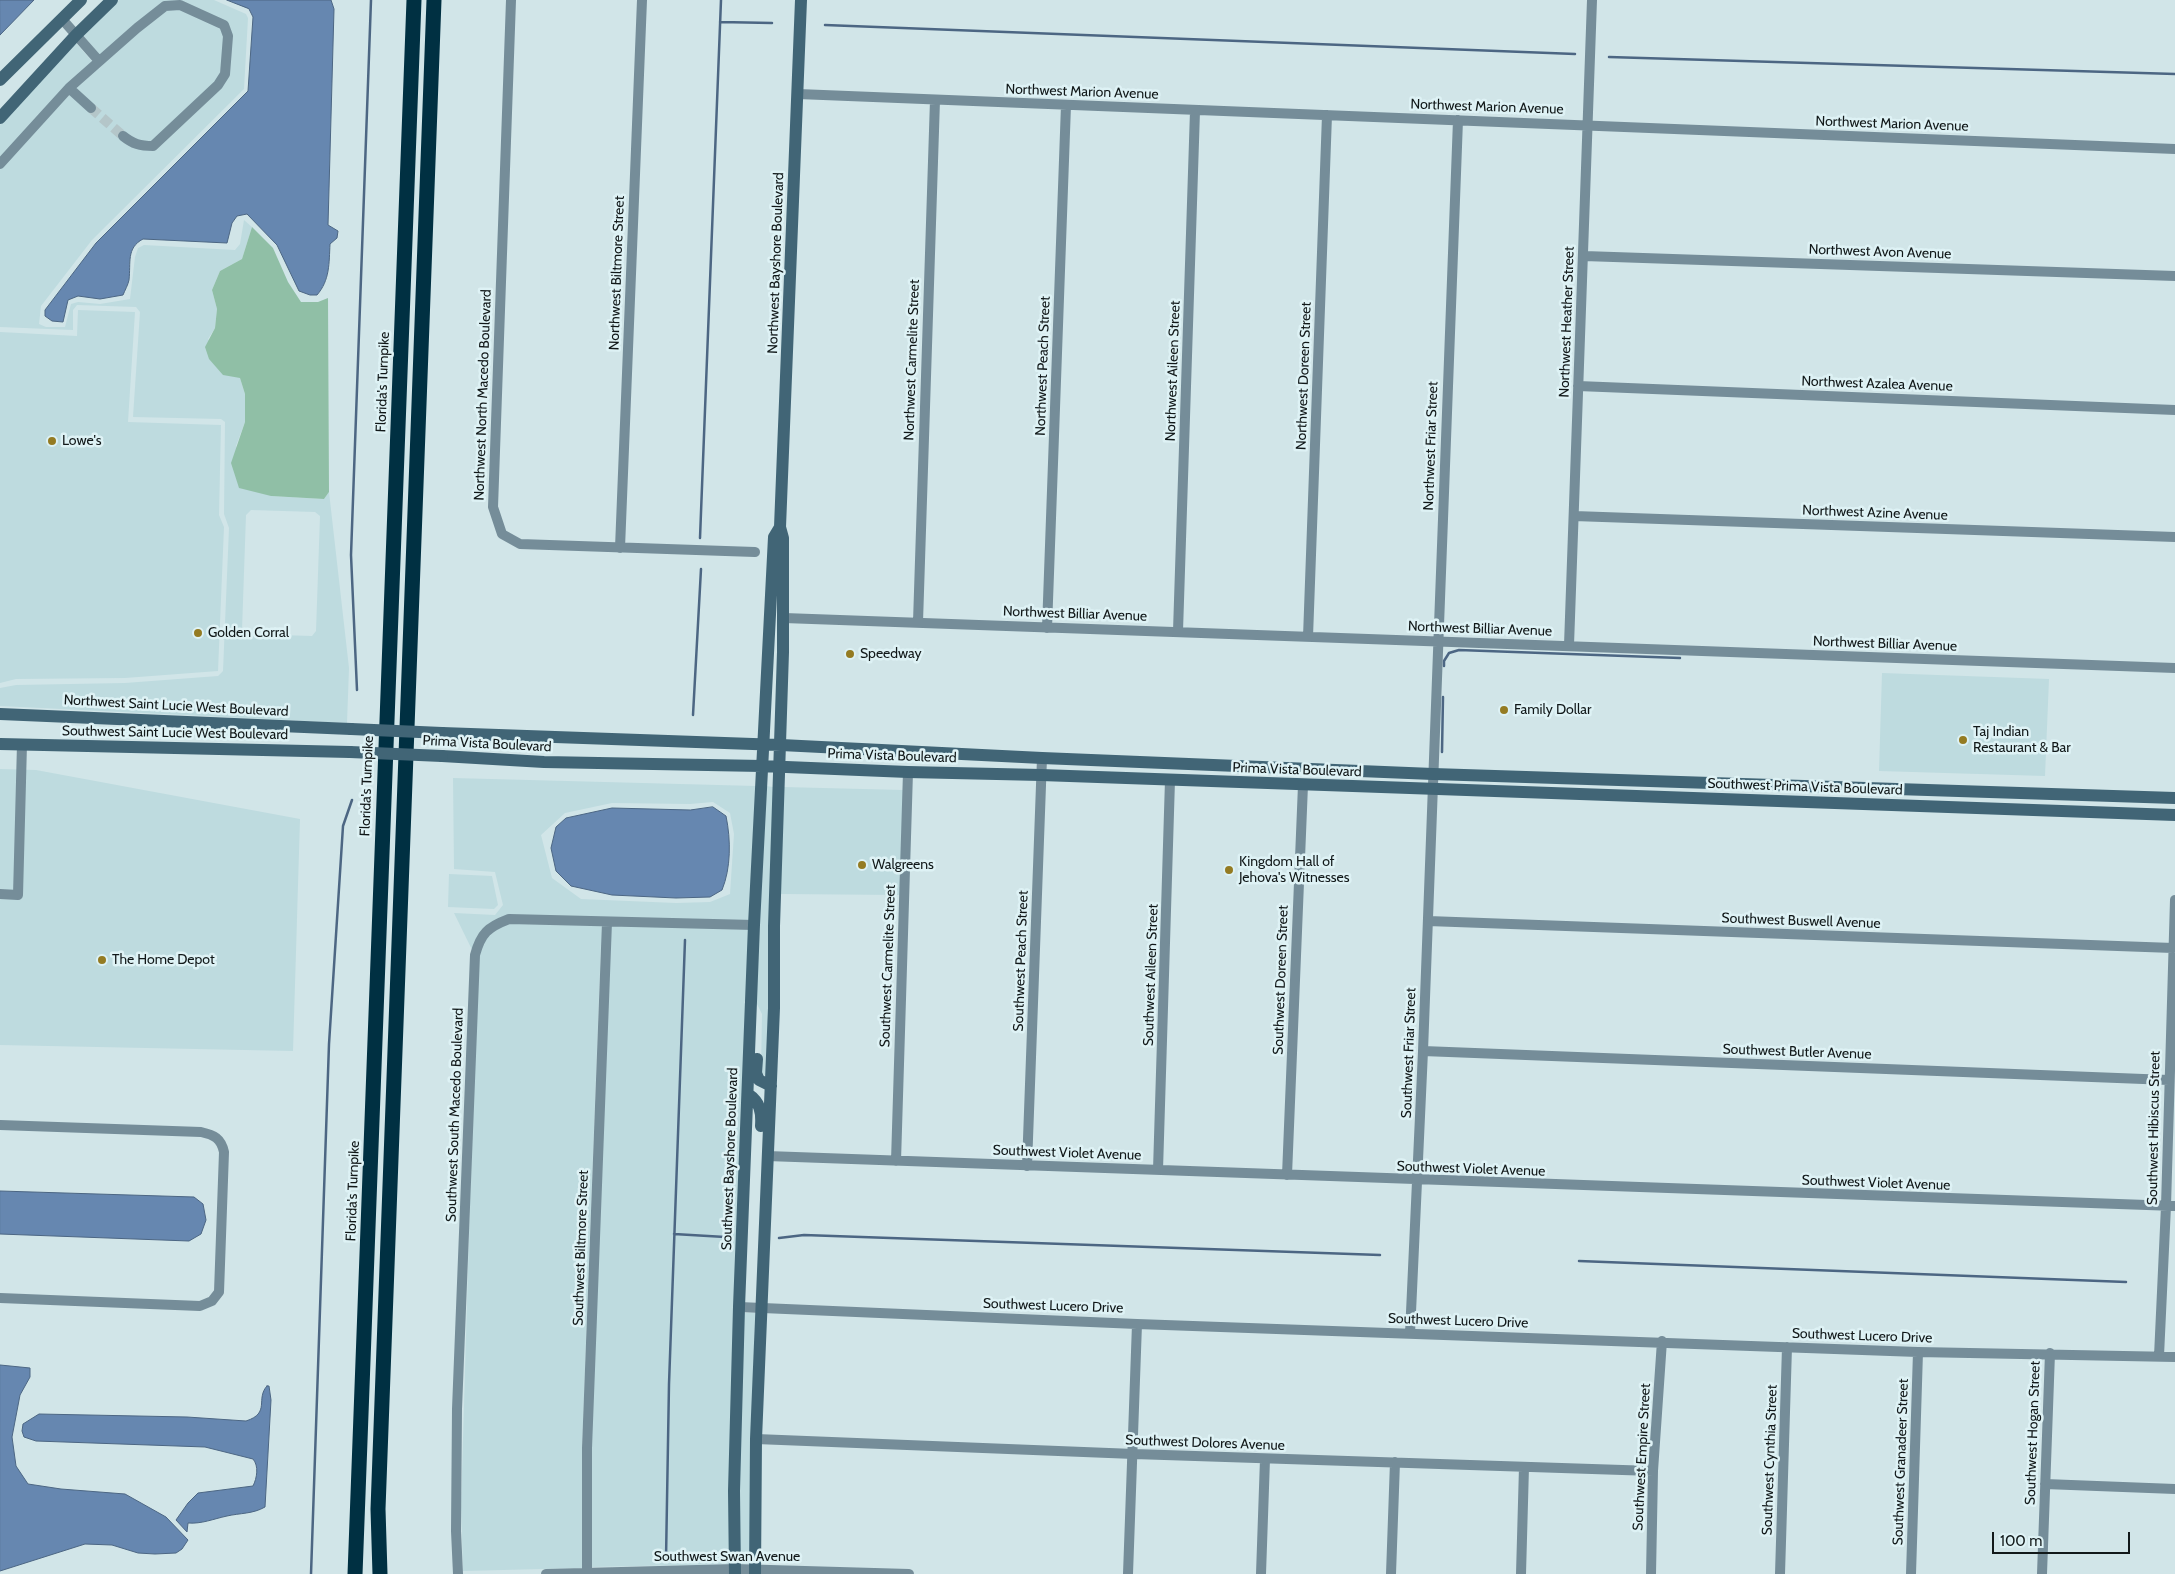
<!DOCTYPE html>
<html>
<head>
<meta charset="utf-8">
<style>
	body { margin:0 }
	#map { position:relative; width:2175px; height:1574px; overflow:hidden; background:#d1e5e8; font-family:Cabin,sans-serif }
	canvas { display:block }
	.scale { position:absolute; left:1992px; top:1532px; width:138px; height:22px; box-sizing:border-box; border:2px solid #111819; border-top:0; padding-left:6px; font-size:15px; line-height:18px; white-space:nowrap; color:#111819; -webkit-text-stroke:4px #def2f5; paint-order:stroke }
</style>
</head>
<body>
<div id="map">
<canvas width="2175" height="1574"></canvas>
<div class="scale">100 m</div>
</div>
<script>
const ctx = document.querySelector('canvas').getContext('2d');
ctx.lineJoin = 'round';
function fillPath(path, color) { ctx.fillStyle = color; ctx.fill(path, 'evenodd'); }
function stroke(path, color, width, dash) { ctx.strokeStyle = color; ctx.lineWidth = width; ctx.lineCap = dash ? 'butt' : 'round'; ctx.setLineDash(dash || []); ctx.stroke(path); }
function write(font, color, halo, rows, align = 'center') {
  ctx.font = font + ' Cabin,sans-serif'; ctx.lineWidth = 5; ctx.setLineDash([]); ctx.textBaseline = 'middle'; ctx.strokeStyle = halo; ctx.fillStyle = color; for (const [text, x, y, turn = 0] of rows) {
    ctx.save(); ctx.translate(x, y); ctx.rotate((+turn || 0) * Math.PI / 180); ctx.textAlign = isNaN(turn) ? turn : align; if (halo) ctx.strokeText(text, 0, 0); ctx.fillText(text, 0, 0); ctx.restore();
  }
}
const built = new Path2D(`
	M119 0H214L246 14 248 18 244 89 92 240 41 306 39 324 46 327H65L71 304 78 302 100 304 130 299 135 257 138 248 144 245 235 250 240 244 244 220 252 227 242 259 220 271 212 290 217 309 215 328 208 339 240 378 245 394V422L236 446 271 496 324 499 329 492 349 668 347 723 0 706V688L16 685 125 683 218 676 223 671 229 528 224 514 225 422 221 419 133 417 140 312 136 307 77 305 73 310V330L0 327V125L75 42 99 69 105 61 83 35ZM251 510 315 512 320 516 316 631 312 636 246 634 242 630 246 515Z
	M78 310 135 312 128 422 221 425 219 515 224 527 218 671 125 678 16 679 0 683V332L77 336Z
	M1882 673 2049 679 2045 776 1879 771Z
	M0 769 36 770 300 819 293 1051 0 1045Z
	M453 778 756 786 746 1001 744 1002 746 1005 730 1564 592 1567 591 1448 602 917 582 1448V1568L463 1571 461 1507 477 960 454 913 495 915 503 905 495 872 454 869ZM713 802 730 813 734 834 730 894 710 902 676 903 581 899 552 878 541 835 565 813 612 803 690 804Z
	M766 786 773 787 769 994 766 1077 761 1071 762 1014 756 1002Z
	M783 787 903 790 900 895 780 894Z
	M449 874 492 876 498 905 494 909 448 907Z
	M744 1313H755L749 1564H740L739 1491Z`);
const green = new Path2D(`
	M252 227 273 248 288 282 301 302H318L328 298 329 492 324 499 271 496 239 488 231 463 245 422V394L240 378 223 375 209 359 205 347 215 328 217 309 212 290 220 271 242 259Z`);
const water = new Path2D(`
	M0 0H34L0 35Z
	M227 0H331L334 9 328 225 338 231 337 238 330 244C329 263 330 280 317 295H310L299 291 277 245 247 214 237 216 232 223 227 243 143 239C126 248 131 263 129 280 128 285 125 290 123 295L100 299 78 296 68 300 63 322 52 321 45 316V310L96 243 248 91 253 17 249 9Z
	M713 807 726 816C731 840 731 868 722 890L710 897 676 898 612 895 571 886 556 871 551 848 556 827 566 818 612 808 690 810Z
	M0 1191 194 1197 203 1204 206 1220 201 1234 189 1241 0 1234Z
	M0 1365 30 1368V1377L20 1395 12 1437 16 1466 28 1484 61 1489 125 1494 166 1517 188 1540 182 1549 176 1553 155 1554 138 1553 112 1545 85 1544 0 1571Z
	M267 1386H269L271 1400 265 1507C253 1514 240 1513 227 1516 213 1519 202 1524 188 1523L187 1532 176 1520 188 1503 198 1493 253 1486C257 1478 259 1466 253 1459L205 1447 36 1441 24 1437 22 1431 23 1424 39 1414 187 1417 246 1421C271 1413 255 1399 267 1386Z`);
const stream = new Path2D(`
	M720 22 772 23
	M825 25 1575 54
	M1609 57 2175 74
	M700 538 721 0
	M1444 666V661L1449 653 1459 650 1680 658
	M357 690 351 555 371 0
	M693 715 701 569
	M1442 752 1443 697
	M674 1234 725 1237
	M779 1238 804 1235 1380 1255
	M1579 1261 2126 1282
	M666 1559 669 1384 685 940
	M311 1574 329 1044 343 826 352 800`);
const streetTunnel = new Path2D(`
	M91 108 123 136`);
const street = new Path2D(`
	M511 0 493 507 502 534 520 544 755 552
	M62 19 99 61
	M69 88 91 108
	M798 94 2175 149
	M0 164 69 88 137 28 165 6 180 5 224 25 228 36 225 74 218 85 153 146C140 146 133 144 123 136
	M1584 256 2175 276
	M1578 386 2175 410
	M1574 516 2175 537
	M620 548 642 0
	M784 618 2175 668
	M918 622 935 100
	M1047 628 1066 105
	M1178 631 1195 111
	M1308 637 1327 115
	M1569 645 1592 0
	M0 894 18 895 22 744
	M1428 921 2173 948
	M1423 1051 2169 1080
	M0 1125 201 1132C214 1135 221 1138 224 1152L219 1292 212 1301 200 1306 0 1298
	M767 1156 2175 1206
	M896 1161 908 772
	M1027 1166 1042 758
	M1158 1170 1170 780
	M1287 1175 1303 785
	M739 1307 1137 1324 1918 1352 2175 1357
	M1410 1334 1423 1051 1458 120
	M2159 1356 2166 1206 2175 900
	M756 1439 1134 1454 1653 1471
	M2045 1484 2175 1489
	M458 1574 456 1531 457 1409 475 955C481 933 488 927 509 919L754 925
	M546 1574 735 1569 909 1574
	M587 1574V1448L607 922
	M1128 1574 1137 1324
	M1261 1574 1265 1459
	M1391 1574 1395 1462
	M1521 1574 1524 1467
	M1651 1574 1653 1471 1662 1341
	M1780 1574 1787 1347
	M1911 1574 1918 1352
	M2042 1574 2050 1353`);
const secondary = new Path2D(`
	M0 80 81 0
	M0 118 76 35 112 0
	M0 714 351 729
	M442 733 781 745 1042 758 1433 774 2175 798
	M0 744 350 752
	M442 756 544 762 762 766 908 772 1041 775 2175 815
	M757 1059 756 1073 759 1080 771 1086
	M748 1094C760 1102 762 1112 761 1126
	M735 1574 734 1491 739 1307 754 925 774 537 780 527
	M755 1574 756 1439 774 1008V926L783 652V538L780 527 801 0`);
const highway = new Path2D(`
	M355 1574 414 0
	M380 1574 378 1509 434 0`);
const secondaryBridge = new Path2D(`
	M351 729 442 733
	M350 752 442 756`);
const markers = [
	[52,441,5,"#947b22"],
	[198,633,5,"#947b22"],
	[850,654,5,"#947b22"],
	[1504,710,5,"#947b22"],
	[1963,740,5,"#947b22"],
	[862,865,5,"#947b22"],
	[1229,870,5,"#947b22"],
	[102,960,5,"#947b22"]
];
const streetNames = [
	["Northwest Marion Avenue",1082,92,2],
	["Northwest Marion Avenue",1487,107,2],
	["Northwest Marion Avenue",1892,124,2],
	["Northwest Avon Avenue",1880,252,2],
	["Northwest Bayshore Boulevard",776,263,-88],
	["Northwest Biltmore Street",617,273,-88],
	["Northwest Heather Street",1567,322,-88],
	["Northwest Carmelite Street",912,360,-88],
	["Northwest Peach Street",1043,366,-88],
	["Northwest Aileen Street",1173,371,-88],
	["Northwest Doreen Street",1304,376,-88],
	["Florida's Turnpike",383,382,-88],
	["Northwest Azalea Avenue",1877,384,2],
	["Northwest North Macedo Boulevard",483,395,-88],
	["Northwest Friar Street",1431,446,-88],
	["Northwest Azine Avenue",1875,513,2],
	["Northwest Billiar Avenue",1075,614,2],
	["Northwest Billiar Avenue",1480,629,2],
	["Northwest Billiar Avenue",1885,644,2],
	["Northwest Saint Lucie West Boulevard",176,706,3],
	["Southwest Saint Lucie West Boulevard",175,733,1],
	["Prima Vista Boulevard",487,744,3],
	["Prima Vista Boulevard",892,756,2],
	["Prima Vista Boulevard",1297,770,2],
	["Florida's Turnpike",367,786,-88],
	["Southwest Prima Vista Boulevard",1805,787,2],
	["Southwest Buswell Avenue",1801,921,2],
	["Southwest Peach Street",1021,961,-88],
	["Southwest Carmelite Street",888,966,-88],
	["Southwest Aileen Street",1151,975,-88],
	["Southwest Doreen Street",1281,980,-88],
	["Southwest Butler Avenue",1797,1052,2],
	["Southwest Friar Street",1409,1053,-88],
	["Southwest South Macedo Boulevard",455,1115,-88],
	["Southwest Hibiscus Street",2154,1128,-89],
	["Southwest Violet Avenue",1067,1153,2],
	["Southwest Bayshore Boulevard",730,1159,-88],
	["Southwest Violet Avenue",1471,1169,2],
	["Southwest Violet Avenue",1876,1183,2],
	["Florida's Turnpike",353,1191,-88],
	["Southwest Biltmore Street",581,1248,-88],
	["Southwest Lucero Drive",1053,1306,2],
	["Southwest Lucero Drive",1458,1321,2],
	["Southwest Lucero Drive",1862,1336,2],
	["Southwest Hogan Street",2033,1433,-88],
	["Southwest Dolores Avenue",1205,1443,2],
	["Southwest Empire Street",1642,1457,-87],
	["Southwest Cynthia Street",1770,1460,-88],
	["Southwest Granadeer Street",1901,1462,-88],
	["Southwest Swan Avenue",727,1557]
];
const poiNames = [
	["Lowe's",62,441],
	["Golden Corral",208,633],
	["Speedway",860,654],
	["Family Dollar",1514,710],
	["Taj Indian",1973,732],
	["Restaurant & Bar",1973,748],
	["Kingdom Hall of",1239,862],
	["Jehova's Witnesses",1239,878],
	["Walgreens",872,865],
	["The Home Depot",112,960]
];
fillPath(built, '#bedbdf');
fillPath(green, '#90bfa6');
fillPath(water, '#6687b0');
stroke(water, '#4c6683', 1);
stroke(stream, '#4c6683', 2.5);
stroke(streetTunnel, '#b4c6c9', 10, [10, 5]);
stroke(street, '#758d99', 10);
stroke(secondary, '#416576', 12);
stroke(highway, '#003042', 15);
stroke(secondaryBridge, '#416576', 12);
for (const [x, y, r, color] of markers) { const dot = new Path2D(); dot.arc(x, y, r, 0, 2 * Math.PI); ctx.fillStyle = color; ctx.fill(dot); stroke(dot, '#def2f5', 2); }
write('14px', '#111819', '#def2f5', streetNames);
write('14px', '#111819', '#def2f5', poiNames, 'left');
</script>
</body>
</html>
